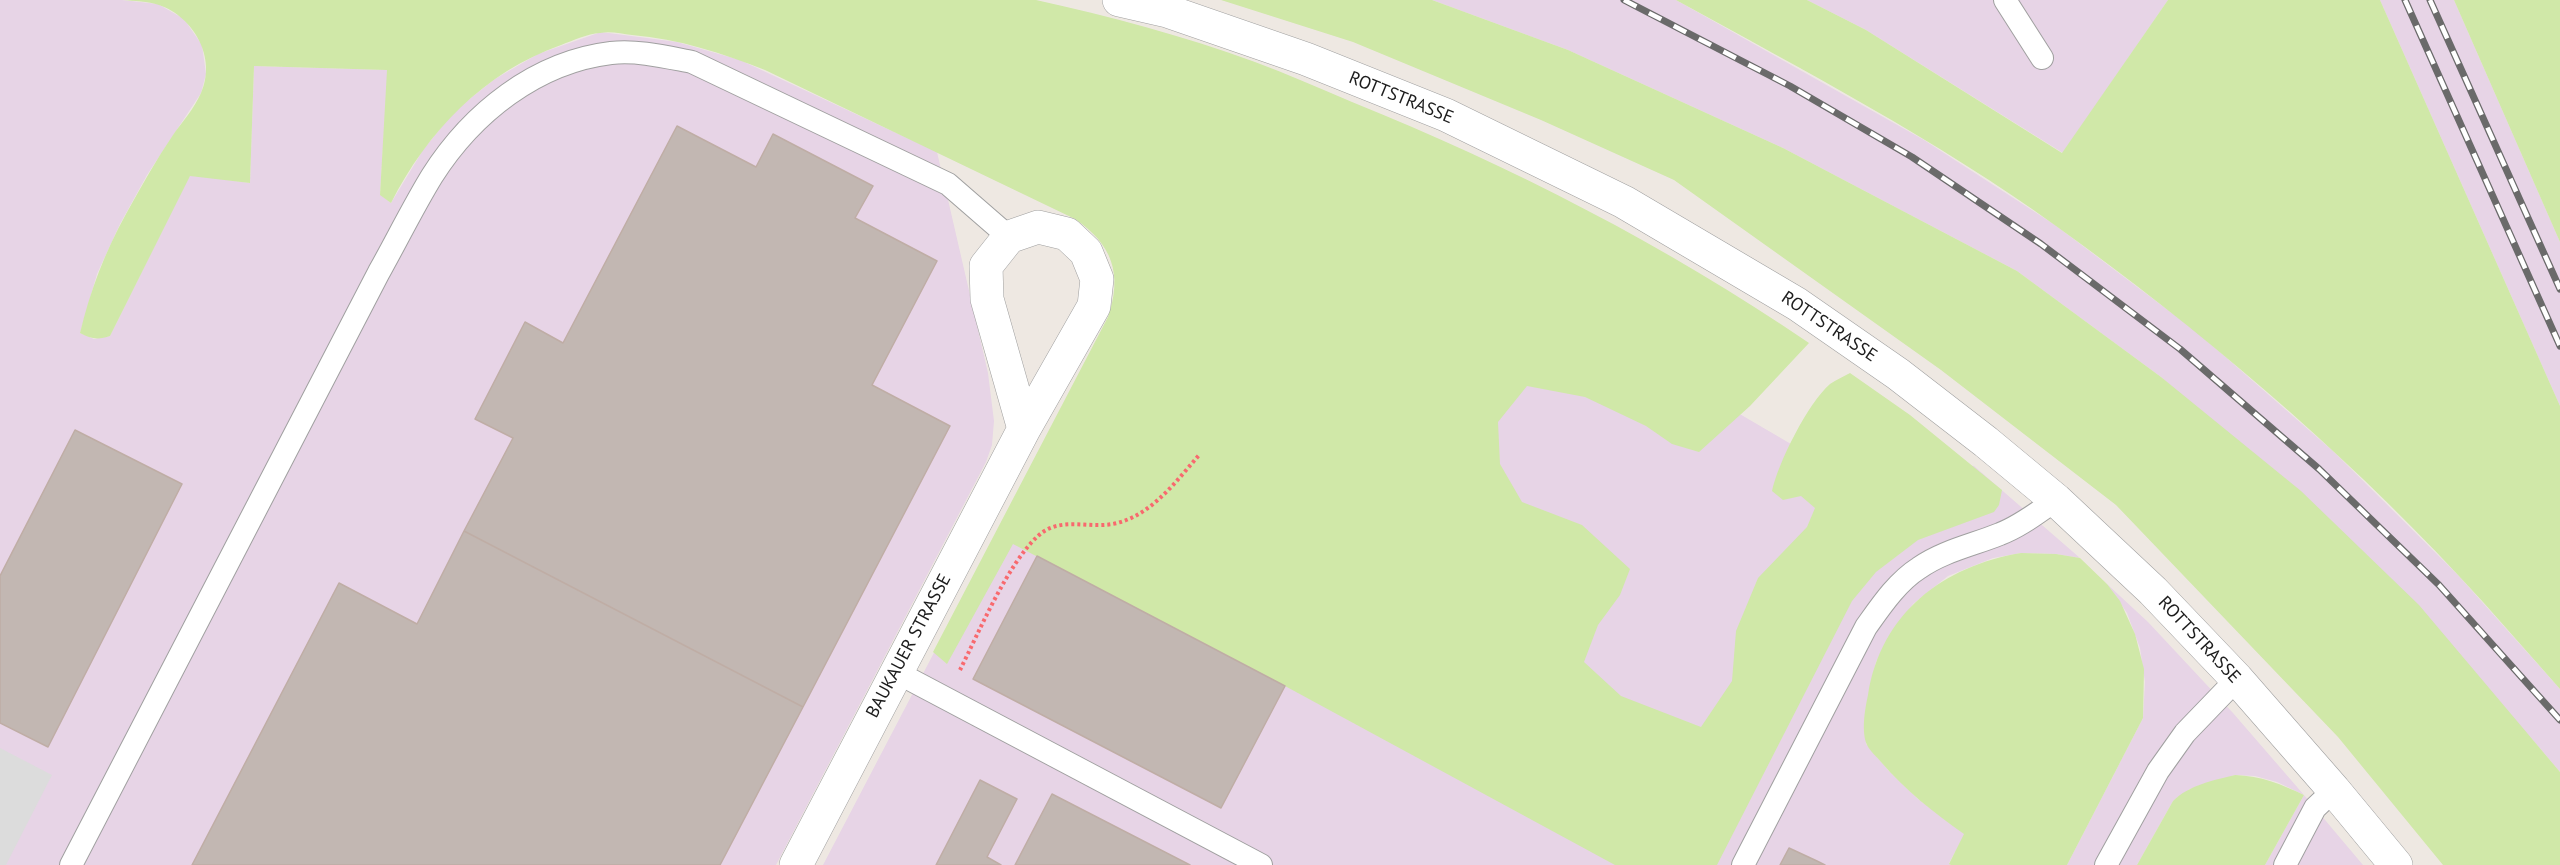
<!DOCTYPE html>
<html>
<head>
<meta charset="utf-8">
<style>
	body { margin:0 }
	canvas { display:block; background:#eee8e2 }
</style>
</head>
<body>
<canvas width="2560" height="865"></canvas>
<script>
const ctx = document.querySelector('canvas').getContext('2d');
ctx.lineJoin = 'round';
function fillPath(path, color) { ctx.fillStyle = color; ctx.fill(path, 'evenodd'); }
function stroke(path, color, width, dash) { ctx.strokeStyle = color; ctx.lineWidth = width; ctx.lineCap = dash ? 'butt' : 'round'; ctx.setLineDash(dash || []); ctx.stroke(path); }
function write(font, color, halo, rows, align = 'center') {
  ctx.font = font + ' "PT Sans",sans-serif'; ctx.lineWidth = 6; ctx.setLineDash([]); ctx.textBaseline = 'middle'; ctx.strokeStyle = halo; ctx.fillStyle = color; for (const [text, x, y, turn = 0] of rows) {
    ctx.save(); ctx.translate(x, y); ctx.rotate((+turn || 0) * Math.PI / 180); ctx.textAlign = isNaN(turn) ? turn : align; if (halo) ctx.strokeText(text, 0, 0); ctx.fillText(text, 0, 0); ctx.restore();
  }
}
const industrial = new Path2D(`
	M0 0H122L158 4 184 19 202 45 206 74 201 93 147 175 120 224 97 274 80 333 94 339 110 336 190 175 250 183 254 66 388 70 380 194 391 203 423 150 452 114 472 97 495 79 538 54 601 32 677 42 740 60 937 152 988 373 994 421 992 445 986 462 776 865H0Z
	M1432 0H1676L1924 140 2055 225 2197 332 2334 452 2457 574 2560 689V772L2532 739 2161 377 2017 271 1783 148 1568 50Z
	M1807 0H2168L2063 153 1866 30Z
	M2380 0H2454L2560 242V406Z
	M1133 371 1697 389 1791 444 1974 466 2080 558 2056 554 2021 553 1993 558 1948 576 1913 604 1882 650 1876 662 1865 713 1866 744 1888 770 1918 799 1965 834 1949 863 1951 865H823L1030 469Z
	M2107 584 2148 622 2233 713 2304 795 2363 865H2265L2304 795 2277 782 2255 776 2235 775 2190 789 2173 801 2137 865H2067L2143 718 2145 682 2140 648 2127 613Z`);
const grass = new Path2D(`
	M123 0H1036C1109 16 1184 36 1255 62 1287 74 1319 88 1352 102 1511 166 1667 246 1809 343L1750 406 1699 452 1672 444 1646 426 1585 397 1527 386 1498 422 1500 464 1522 502 1582 525 1630 569 1620 595 1598 625 1584 662 1621 696 1701 727 1732 681 1736 631 1758 578 1807 527 1815 508 1801 496 1783 500 1772 491C1778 463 1808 403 1830 384 1836 380 1844 376 1850 373L1910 415 2002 490 1999 505 1994 512 1918 540 1876 572 1852 601 1717 865H1615L1285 686 1013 544 947 664 933 652 1108 317C1123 274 1112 244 1075 219L765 70C722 53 679 39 632 35 622 34 611 31 600 33 587 34 574 40 561 45 484 72 427 132 391 203L380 195 387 70 254 66 250 183 190 176 110 336C99 340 90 339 80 333 90 291 105 252 126 214 141 187 156 160 173 135 182 122 194 109 201 93 217 58 194 17 159 5 148 1 134 1 123 0Z
	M1221 0H1432L1568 50 1783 148 2017 271 2161 377 2301 491 2419 605 2560 772V865H2443L2338 737 2116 505 1941 370 1674 180 1541 120 1353 42Z
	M1676 0H1807L1866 30 2062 153 2168 0H2380L2560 406V689C2526 651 2493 612 2458 575 2339 447 2198 328 2056 226 1937 140 1805 71 1676 0Z
	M2454 0H2560V242Z
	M2021 553 2056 554 2080 558 2107 584 2120 601 2135 634 2144 669 2143 718 2067 865H1951L1949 864 1964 834C1934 813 1905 790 1881 762 1877 757 1870 751 1867 745 1861 731 1865 709 1868 695 1881 613 1943 566 2021 553Z
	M2235 775C2261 776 2281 784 2304 795L2265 865H2137L2173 801C2189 785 2214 780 2235 775Z`);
const parking = new Path2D(`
	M0 748 52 775 6 865H0Z`);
const building = new Path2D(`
	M677 126 756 167 773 134 873 186 855 218 937 261 872 385 950 426 803 707 464 531 513 438 475 419 525 322 563 343Z
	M75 430 182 484 48 747 0 723V576Z
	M464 531 803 707 720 865H192L339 583 417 624Z
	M1037 556 1285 686 1221 808 973 679Z
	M980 780 1017 799 987 857 1001 865H936Z
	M1052 794 1190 865H1015Z
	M1789 848 1817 861 1825 865H1780Z`);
const path = new Path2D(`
	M960 670C979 632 1008 563 1038 536 1060 515 1091 530 1117 523 1153 514 1177 480 1200 454`);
const lane = new Path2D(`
	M2005 0 2042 58
	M896 672 1261 865
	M71 865 379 272C397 240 413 207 432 176 472 113 536 62 611 53 638 50 666 57 692 62L948 184 1009 237
	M1743 865 1866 627C1881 606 1897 582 1919 568 1943 551 1973 545 2000 534 2021 526 2038 512 2056 500
	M2106 865 2158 771 2185 733 2237 679
	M2285 865 2315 808 2334 790`);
const street = new Path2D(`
	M1119 0 1167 11 1306 59 1446 115 1624 202 1797 304 1898 374 1986 442 2056 500 2153 591 2237 679 2334 790 2396 865
	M796 865 1024 429 1094 306 1097 279 1086 252 1067 234 1038 227 1009 237 986 266 987 299 1024 429`);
const rail = new Path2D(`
	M1624 0 1790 86 1912 157 2041 244 2180 349 2319 469 2439 585 2560 720
	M2405 0 2560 346
	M2430 0 2560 289`);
const streetNames = [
	["ROTTSTRASSE",1401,98,22],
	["ROTTSTRASSE",1829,327,34],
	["ROTTSTRASSE",2199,640,47],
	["BAUKAUER STRASSE",909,646,-62]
];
fillPath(industrial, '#e7d4e6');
fillPath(grass, '#d0e8a8');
fillPath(parking, '#dcdcdc');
fillPath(building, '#c2b7b2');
stroke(building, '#bfada5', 1.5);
stroke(lane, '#a0a0a0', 24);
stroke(street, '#a0a0a0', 34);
stroke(path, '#f8696e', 4, [3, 3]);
stroke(lane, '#fff', 22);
stroke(street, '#fff', 33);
stroke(rail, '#6a6a6a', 7);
stroke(rail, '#fff', 4.5, [14]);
write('18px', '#1c1c1c', '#fff', streetNames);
</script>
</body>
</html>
